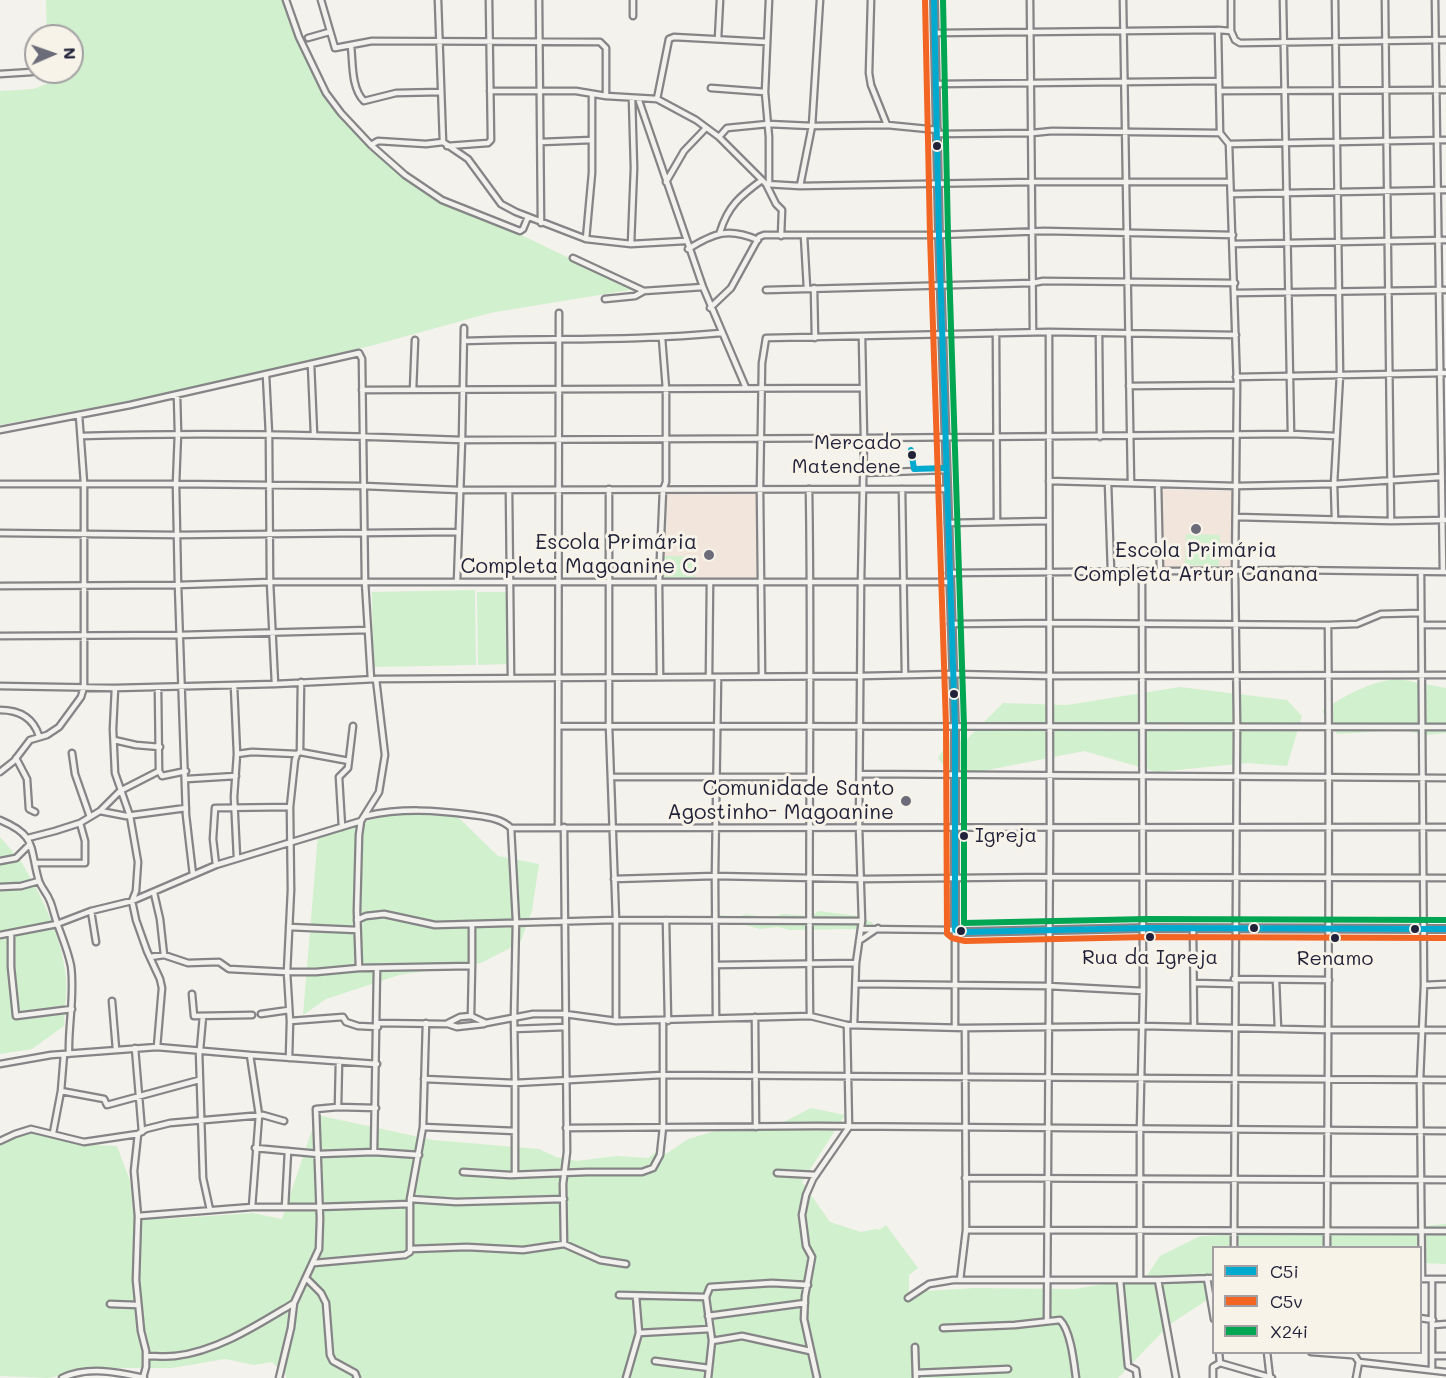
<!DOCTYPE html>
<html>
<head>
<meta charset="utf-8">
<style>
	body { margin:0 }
	#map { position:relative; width:1446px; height:1378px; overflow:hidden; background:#f4f2ec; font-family:Mali,sans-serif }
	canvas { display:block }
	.legend { position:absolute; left:1212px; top:1246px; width:210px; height:108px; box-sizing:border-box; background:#f7f3e8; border:2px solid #a29fa3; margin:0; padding:8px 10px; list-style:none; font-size:18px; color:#22223b }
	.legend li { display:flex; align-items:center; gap:12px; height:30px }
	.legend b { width:30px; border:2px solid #a29fa3 }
	.north { position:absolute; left:24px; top:24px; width:60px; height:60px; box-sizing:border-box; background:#f7f3e8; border:2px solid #a29fa3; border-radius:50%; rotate:88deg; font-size:16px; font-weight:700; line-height:24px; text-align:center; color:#22223b }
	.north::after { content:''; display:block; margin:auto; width:21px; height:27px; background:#6c6b79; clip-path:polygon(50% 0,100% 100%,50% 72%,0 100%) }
</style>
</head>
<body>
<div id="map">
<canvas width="1446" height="1378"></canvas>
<ul class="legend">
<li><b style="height:8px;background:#00a9ce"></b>C5i</li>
<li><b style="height:8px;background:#f26522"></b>C5v</li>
<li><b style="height:8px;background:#00a651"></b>X24i</li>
</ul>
<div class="north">N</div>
</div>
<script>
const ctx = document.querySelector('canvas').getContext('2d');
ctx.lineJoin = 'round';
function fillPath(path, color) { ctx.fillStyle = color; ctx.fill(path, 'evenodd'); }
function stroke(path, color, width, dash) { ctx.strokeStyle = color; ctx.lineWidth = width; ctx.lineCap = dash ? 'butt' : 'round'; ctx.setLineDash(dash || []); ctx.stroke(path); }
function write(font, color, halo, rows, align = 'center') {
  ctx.font = font + ' Mali,sans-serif'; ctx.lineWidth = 6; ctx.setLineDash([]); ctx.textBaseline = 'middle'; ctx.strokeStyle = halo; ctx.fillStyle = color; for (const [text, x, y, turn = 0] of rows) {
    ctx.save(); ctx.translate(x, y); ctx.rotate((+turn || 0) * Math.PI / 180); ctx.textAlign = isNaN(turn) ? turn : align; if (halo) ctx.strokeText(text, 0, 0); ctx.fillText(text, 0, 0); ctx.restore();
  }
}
const built = new Path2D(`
	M1159 489 1232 491 1231 567H1162Z
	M663 494H756V580L661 579Z`);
const green = new Path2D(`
	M46 0H283C305 67 329 112 382 160 400 176 420 191 441 202 459 211 479 215 496 223 543 245 589 268 636 289L490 313 378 344 241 377 139 399 0 425V91L33 89 47 84 48 72H72V36H47Z
	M1186 534 1220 535 1219 566 1185 565Z
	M664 556H695V578L664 577Z
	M475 590 476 665 373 667 372 592Z
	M477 592H507V664L478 665Z
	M1399 679 1446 688V733L1426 735 1403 730 1337 734 1322 711C1345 695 1371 681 1399 679Z
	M1180 687 1287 700 1302 716 1287 766 1248 763 1157 772 1084 751 978 772H948L938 758 949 741 966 740 1003 703 1067 705Z
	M393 814 457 816 498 856 539 864 532 911 520 943 481 963 399 975 326 999 303 1015 318 834Z
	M0 837C9 848 20 858 26 870 44 901 60 934 65 970 68 988 65 1008 64 1026L32 1049 0 1054Z
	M819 911 858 916 873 923 872 937 862 939 857 929 790 930 778 927 760 929 741 924H720L716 918 718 915 738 917 746 914 770 918 783 914 811 916Z
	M811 1108 845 1115 802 1182 830 1222 861 1232 876 1229 879 1230 886 1225 918 1268 909 1275V1291L912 1299 926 1291 974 1288 1074 1289 1129 1280H1144L1160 1256 1200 1236 1414 1227 1446 1224V1264L1421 1263 1420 1248H1214L1213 1296 1169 1325 1118 1378H286V1375L272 1362 254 1365 225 1359 172 1368H113L85 1370 49 1378 0 1376V1143L23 1132 44 1134 73 1144 117 1146 130 1181 133 1211 164 1219 253 1213 282 1219 317 1115 433 1140 539 1149 556 1157 576 1161 617 1156 648 1158 657 1151 666 1154 688 1139 715 1131 774 1127Z`);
const minor = new Path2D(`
	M286 0 299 37 326 93 341 113 371 145 405 175 442 200 520 231 523 229 528 217
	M321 0 335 48 372 41 600 42 606 48V96
	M438 0 443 142 468 159 501 204 516 212 586 239 631 244 685 241
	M539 0 541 223
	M871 0 869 73 871 85 887 125 938 130
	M1030 0 1033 332
	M1123 0 1131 483
	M1283 0 1291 434
	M1335 0 1340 375 1334 484 1335 520
	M1385 0 1391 521
	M1435 0 1443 572
	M633 16V0
	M1218 30 1231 31V0
	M1231 31 1235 40 1240 43 1446 40
	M936 33 1218 30 1220 133 1229 144 1237 385 1235 571 1237 725 1234 1248
	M308 38 329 32
	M718 39 720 0
	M351 46C353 63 351 88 364 101L396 93 441 92
	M0 74 32 72
	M937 84 1219 81
	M711 88 765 92
	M490 91H576L606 96 657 99 696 120 719 137 766 184 776 204 782 210 781 236
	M1219 91 1446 90
	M638 98 703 287 746 388
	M657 99 669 39 674 37 767 42
	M938 134 1032 133 1052 131 1220 133
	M719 137 727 128 768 124 812 126 887 125
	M541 142 592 140
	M1229 144 1446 140
	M371 145 378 141 426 144 443 142
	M447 146 488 143 491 140 489 0
	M666 182 684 151 706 128
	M766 184 800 186 1033 182H1230
	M769 184V137L765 92 769 0
	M800 186 812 126 820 0
	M1231 194 1446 190
	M720 232C728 206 740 196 762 180
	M804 236 807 288
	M586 239 592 173V94
	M631 244 634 168 632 98
	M1233 244 1446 240
	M688 249C714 233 728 227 758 240
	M573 258 644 291
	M814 288 815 338
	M766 290 1033 283 1043 281 1235 283
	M1235 293 1446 290
	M605 299 635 296 644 291 703 287
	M710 308 731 288 759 237 764 235H939L1044 231 1233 235
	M996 333 997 521
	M1099 333 1100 437
	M464 341C550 338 636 341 721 333
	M311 364 314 434
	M266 375 269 434 270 582 275 684
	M1236 377 1446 373
	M1129 386 1237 385
	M362 390 863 388
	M413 390 415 340
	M177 395 178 433 176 484 364 486 459 490 946 489
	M0 430 130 405 359 353 362 359 365 582 371 679
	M82 436C209 432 335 435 462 440L464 328
	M862 473 946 470
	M1049 481 1236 486 1334 484 1441 477
	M1108 483 1111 571
	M0 484H176L178 585 186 815 193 875
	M1158 484 1160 571
	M609 489V726L616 920V1021
	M809 489C812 665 808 840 810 1016
	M902 489 905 675
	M509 490 511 677
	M1236 517 1391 521 1446 520
	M948 523 1048 521
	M0 533 177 535 458 532
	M1421 572 1424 985 1420 1080 1422 1279
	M949 573 1291 570 1446 572
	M457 582 462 440 864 438 862 337
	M0 586 178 585 270 582H949
	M951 624 1050 623 1328 625 1357 624 1381 614 1421 613
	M1422 625H1446
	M0 636 180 635 368 630
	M660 676 659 582 663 490 666 482V389L662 338
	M762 676 760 489 762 363 766 338 1049 332 1236 335
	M709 677 710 582
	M0 686 115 688 275 684 376 679 861 676 953 674 1050 676 1446 675
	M234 686 237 754 234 797 237 858
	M158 687 159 771
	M115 688 113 729 115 773 130 816 138 862 136 891 132 901 136 920 147 951 160 979 162 988 157 1047
	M0 710C19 710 33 717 39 736
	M559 726 1446 727
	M114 740 136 745 160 747
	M300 752 349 761
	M72 753 75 774 90 817
	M237 754 252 752 297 754
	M16 758 27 779 29 809 35 812
	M159 771 162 776 186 771
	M0 772 14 761 30 740 47 735 59 727 81 697 84 687V483L79 415
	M860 774 1446 778
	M611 777H811
	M187 779 236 776
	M100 811 126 816 186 808
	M365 816C402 808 435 810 472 815 486 817 501 818 511 828
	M0 820C38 836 29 847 39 881 42 889 47 893 50 901 53 908 54 915 57 923 62 937 68 951 71 966 75 996 68 1025 69 1054
	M342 827 339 777 348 768 353 726
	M558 827 559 313
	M564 827 567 1152 563 1184 564 1244
	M1446 827 511 828 516 921 514 1017 515 1083 662 1075 1446 1080
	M28 838 55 831 80 823 100 811 120 791 159 771
	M0 861 16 858 30 844
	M36 863H85V841L80 823
	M216 865 213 839 215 808 290 807
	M614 879 715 876 862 879 1048 877 1446 878
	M0 887 21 886 39 881
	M154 893 160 919 164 955
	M91 911 96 942
	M357 920 366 916 384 914 435 925 616 920 862 921
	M666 920 668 1021
	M472 925V966
	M289 927 357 930
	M1193 928 1194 1027
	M861 929 955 930V1027
	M11 933V967L16 1016 72 1009
	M0 935 57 924 91 911 132 901 216 865 361 821
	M859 941 878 928
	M150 957 164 955 188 963 219 962 229 969 287 972H316L359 968 472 966 471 1016
	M716 965 856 963
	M359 968 357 911 359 835 361 821 379 792 385 755 376 679
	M1234 979 1329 980
	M1276 980 1278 1029
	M1194 983 1234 984
	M856 984 1048 986 1143 991
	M1424 985 1446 984
	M192 994 194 1016 252 1015
	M112 1001 116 1049
	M261 1014 289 1010
	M716 1017 715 876 718 677
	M755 1017 756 1127
	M290 1021 343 1017 346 1022 358 1026 378 1027
	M377 1023 446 1024 460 1017 471 1016 486 1023 533 1014H565L616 1021 810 1016 847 1025 965 1028 1142 1026 1328 1030H1446
	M448 1024 457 1027 484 1024
	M854 1025 856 963 862 921 859 827 861 582 864 438 1291 434 1336 436
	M514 1029 566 1027
	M135 1048 142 1132
	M199 1050 203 1178 210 1210
	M200 1050 203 1016
	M289 1058 290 1021 287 972 291 890 290 807 295 760 297 754 300 752 301 682
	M0 1064 51 1055 157 1047 250 1055
	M377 1064 250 1055 259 1115 252 1207H318L410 1204
	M424 1079 515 1083V1175
	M61 1091 104 1099 107 1105 199 1080
	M338 1107 339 1061
	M423 1127 515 1131
	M566 1128 817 1126 1446 1131
	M53 1133 61 1091 64 1054
	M138 1134 134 1171 138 1216 136 1280 141 1331 146 1351V1367L143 1378
	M0 1141 15 1134 31 1129 84 1142 138 1134 146 1129 170 1123 263 1115 284 1121
	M255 1148 319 1154 374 1152 419 1155
	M374 1152 377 968
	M463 1172 510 1175 587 1172H642L653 1168 660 1155 663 1127V1021
	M777 1173 816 1175
	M965 1178 1446 1180
	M410 1199 456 1202 564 1199
	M285 1207 288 1151
	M138 1216 252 1207
	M966 1230 1446 1231
	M1327 1248C1328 1040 1330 833 1328 625
	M411 1249 467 1247 523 1250 564 1244 600 1260 626 1264
	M314 1263 405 1255 410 1252V1199L423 1127 426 1023
	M306 1278 321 1293 326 1303 330 1355 333 1361 355 1373 357 1378
	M1207 1278 1214 1319
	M1420 1279H1446
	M960 1280 966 1230 965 1028
	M1120 1280 1128 1366 1136 1370 1137 1378
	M1140 1280V1129L1143 991 1142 571
	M1158 1280 1176 1378
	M619 1295 706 1297
	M908 1298 929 1284 953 1280H1158L1214 1278
	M110 1304 138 1305
	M708 1316 805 1303
	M1420 1318 1433 1320
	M1047 1321 1050 827 1049 332
	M1433 1325 1446 1324
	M943 1328 1015 1325 1060 1320C1071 1331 1074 1363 1076 1378
	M639 1333 710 1329
	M712 1341 742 1336 810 1351
	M915 1347 916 1378
	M1219 1352 1220 1363 1272 1378
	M1267 1352 1270 1378
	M1311 1352 1351 1355 1355 1356 1359 1362 1446 1372
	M146 1356C156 1356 165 1357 175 1356 218 1351 257 1325 294 1303
	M1432 1356H1446
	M655 1361 709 1368
	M1432 1370V1279
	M916 1373 1008 1369
	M62 1378C88 1366 117 1372 144 1378
	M279 1378 291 1328 294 1303 319 1249 320 1219 316 1109 338 1107 376 1108
	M626 1378 639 1333 636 1296
	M708 1378 712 1341 706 1297 710 1287 772 1283 808 1285
	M817 1378 804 1319 805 1296 812 1257 806 1246 802 1215 806 1195 813 1179 849 1127 847 1025
	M1213 1378V1367L1220 1363
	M1356 1378 1359 1362`);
const tertiary = new Path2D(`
	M934 0 939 235 955 726V930L965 932 1147 928 1446 929`);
const bus1 = new Path2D(`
	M934 0 939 235 955 726V930L965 932 1147 928 1446 929
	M911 450 914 469 946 468`);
const bus2 = new Path2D(`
	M925 0 930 235 946 726 947 934 952 938 965 941 1147 937 1446 938`);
const bus3 = new Path2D(`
	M943 0 948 235 964 726V923L1147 919 1446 920`);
const markers = [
	[937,146,5,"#22223b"],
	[912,455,5,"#22223b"],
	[1196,529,6,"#6c6b79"],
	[709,555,6,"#6c6b79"],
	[954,694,5,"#22223b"],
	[906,801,6,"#6c6b79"],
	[964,836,5,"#22223b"],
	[1254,928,5,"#22223b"],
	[1415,929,5,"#22223b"],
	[961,931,5,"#22223b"],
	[1150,937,5,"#22223b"],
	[1335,938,5,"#22223b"]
];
const busNames = [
	["Mercado",901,443,"right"],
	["Matendene",901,467,"right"],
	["Igreja",975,836,"left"],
	["Rua da Igreja",1150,958],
	["Renamo",1335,959]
];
const poiNames = [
	["Escola Primária",697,543],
	["Completa Magoanine C",697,567],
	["Escola Primária",1196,551,"center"],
	["Completa Artur Canana",1196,575,"center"],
	["Comunidade Santo",894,789],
	["Agostinho- Magoanine",894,813]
];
fillPath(built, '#f1e5dc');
fillPath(green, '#d1f0cd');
stroke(minor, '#858486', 9);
stroke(tertiary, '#858486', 10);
stroke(minor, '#f2f1ed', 4.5);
stroke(tertiary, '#f2f1ed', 5);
stroke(bus1, '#00a9ce', 6);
stroke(bus2, '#f26522', 6);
stroke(bus3, '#00a651', 6);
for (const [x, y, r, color] of markers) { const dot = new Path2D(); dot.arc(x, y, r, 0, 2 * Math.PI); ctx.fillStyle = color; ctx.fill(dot); stroke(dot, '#f7f3e8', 2); }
write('20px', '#22223b', '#f7f3e8', busNames);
write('21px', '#22223b', '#f7f3e8', poiNames, 'right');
</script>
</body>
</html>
